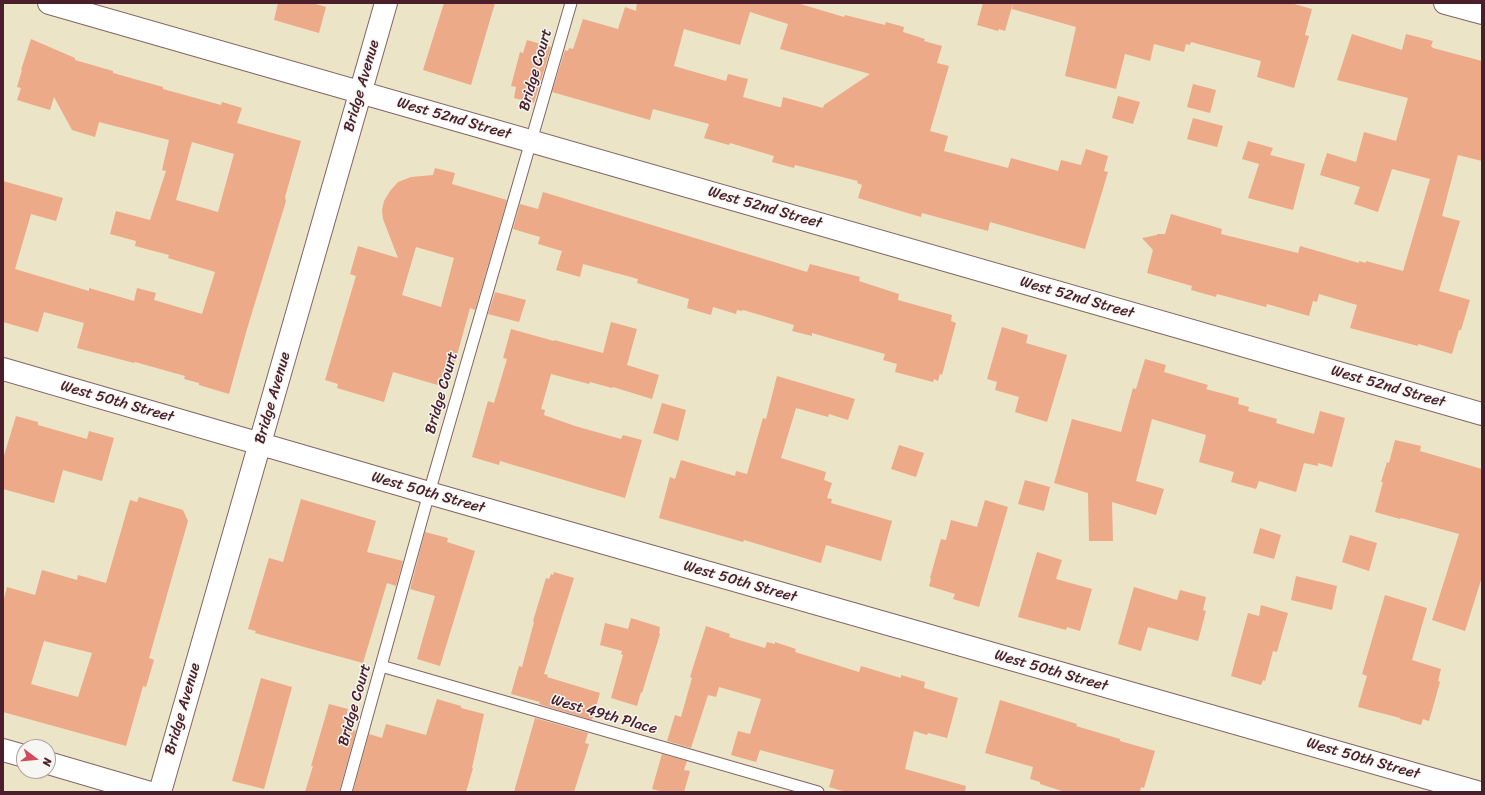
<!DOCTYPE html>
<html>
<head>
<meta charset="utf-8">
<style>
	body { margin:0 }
	#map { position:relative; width:1485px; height:795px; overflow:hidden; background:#ece4c7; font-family:Sriracha,sans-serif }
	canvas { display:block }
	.frame { position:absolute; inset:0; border:4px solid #4a1f2b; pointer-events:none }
	.north { position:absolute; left:16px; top:739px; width:40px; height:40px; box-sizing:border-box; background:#f6f6f2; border:1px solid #b1a0a2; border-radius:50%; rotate:106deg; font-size:11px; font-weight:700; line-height:16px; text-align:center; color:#4a1f2b }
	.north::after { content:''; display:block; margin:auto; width:14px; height:18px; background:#d1495b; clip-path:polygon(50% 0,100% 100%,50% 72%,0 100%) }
</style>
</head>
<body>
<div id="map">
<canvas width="1485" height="795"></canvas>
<div class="frame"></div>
<div class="north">N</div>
</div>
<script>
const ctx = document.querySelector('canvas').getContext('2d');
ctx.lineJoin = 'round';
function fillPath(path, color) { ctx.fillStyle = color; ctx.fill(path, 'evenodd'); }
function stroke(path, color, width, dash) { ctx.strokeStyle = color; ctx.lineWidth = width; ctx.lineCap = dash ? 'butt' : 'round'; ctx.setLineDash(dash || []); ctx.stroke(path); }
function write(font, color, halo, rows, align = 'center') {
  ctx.font = font + ' Sriracha,sans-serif'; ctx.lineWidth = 3; ctx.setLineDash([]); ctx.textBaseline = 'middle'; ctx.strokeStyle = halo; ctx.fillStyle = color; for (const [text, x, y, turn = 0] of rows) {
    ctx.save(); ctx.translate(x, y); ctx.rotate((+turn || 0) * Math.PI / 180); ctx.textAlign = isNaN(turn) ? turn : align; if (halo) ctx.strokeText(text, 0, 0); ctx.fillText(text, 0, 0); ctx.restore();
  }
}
const building = new Path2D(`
	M278 3H312L326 7 319 33 274 20Z
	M444 3H495L471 85 423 70Z
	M637 3H797L844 17 845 15 885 25 886 22 904 27 903 32 925 39 924 41 942 46 937 63 949 66 930 131 948 136 944 151 1008 168 1011 158 1058 171 1061 160 1081 165 1086 149 1108 156 1104 171 1108 172 1085 249 990 222 988 231 922 213 921 217 894 209 858 198 862 185 857 183 858 181 795 165 794 168 772 162 774 156 730 143 729 145 704 138 709 124 653 109 650 120 552 92 565 50 568 51 569 48 573 49 583 19 618 29 625 7 636 11ZM750 12 788 24 780 49 870 74 824 105 823 108 783 97 781 107H779L743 97 748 79 728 74 726 81 674 66 684 29 740 45Z
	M983 3H1013L1005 31 999 29 998 31 977 25Z
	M1013 3H1291L1312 9 1305 35 1309 36 1294 88 1257 77 1261 61 1191 42 1190 45 1186 44 1184 52 1154 44 1150 61 1125 54 1116 89 1065 76 1076 27 1012 9Z
	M1352 34 1402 50 1406 34 1433 41 1431 46 1433 48 1482 61V161L1458 155 1442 216 1460 221 1439 291 1470 300 1461 330H1459L1452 354 1418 344V346L1350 328 1357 305 1319 294 1317 302 1313 301 1309 316 1267 304 1266 307 1217 294 1216 297 1191 290 1192 286 1147 273 1153 250 1142 238 1157 235V234H1165L1171 214 1222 229 1221 234 1298 253 1300 246 1359 263V261L1366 263V261L1403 271 1430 179 1392 169 1378 212 1354 204 1360 187 1320 175 1327 153 1356 162 1364 132 1396 141 1408 98 1337 80Z
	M31 39 75 58V60L113 71V73L163 87V89L221 105 222 102 242 108 237 123 301 141 285 197 286 201 247 329 229 394 199 385V383L184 379 185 376 135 362 134 363 77 348 84 323 44 312 38 332 3 322V181L63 198 56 221 31 214 15 269 89 291V288L134 301 137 288 156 293 154 300 202 314 215 272 168 258 169 255 135 246 136 241 110 234 116 211 150 220 166 171 162 170 169 140 99 122 95 137 72 130 54 97 50 110 17 100 21 88 17 87 22 70H21ZM192 142 234 154 218 212 176 200Z
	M527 40 551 47 534 103 514 98 516 87 511 86 520 52 523 53Z
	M1193 84 1216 90 1210 113 1187 107Z
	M1118 96 1140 102 1133 124 1112 118Z
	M1193 118 1223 126 1217 147 1187 139Z
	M1248 141 1273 148 1270 155 1305 164 1293 210 1248 198 1259 164 1242 159Z
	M435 168 455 173 452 184 507 200 475 310 470 308 448 388 393 372 384 402 337 388 338 384 325 380 356 276 350 274 358 246 398 258 383 219 382 210 384 201 390 191 398 182 411 177 433 175ZM416 247 454 258 441 307 402 295Z
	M543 192 807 272 810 264 860 277 859 281 899 294 898 300 952 315 951 321 956 323 942 375 940 374 938 381 934 379 933 382 895 372 897 364 883 360 885 354 812 333V336L792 331 794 325 743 310 742 311 737 310 736 314 713 307 711 315 687 308 689 299 637 283 638 279 583 264 580 277 556 270 562 251 538 244 540 237 513 229 520 204 538 209Z
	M495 292 526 300 519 322 488 314Z
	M611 322 637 329 627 365 659 375 652 399 613 387 612 388 590 382 589 384 551 374 541 409 545 410 544 415 575 426 621 439 623 435 642 440 625 498 500 461 499 465 472 457 488 401 494 403 507 359 503 358 511 329 554 341V340L603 353Z
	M1002 327 1028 335 1026 343 1067 355 1047 422 1015 412 1019 397 995 390 997 382 987 379Z
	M1145 359 1166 365 1164 372 1208 385 1206 389 1239 398 1238 404 1249 407 1248 411 1277 419 1276 423 1314 434 1320 411 1345 418 1332 467 1318 463V466L1304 463 1296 492 1259 481 1256 489 1231 482 1234 472 1199 462 1206 435 1152 419 1136 481 1164 489 1156 515 1112 502 1113 541H1089L1088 493 1054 483 1072 419 1121 432 1133 388 1136 389Z
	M777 376 855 399 848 420 829 414 828 417 796 408 781 458 826 472 824 480 832 483 827 498 832 499 831 503 892 521 881 561 826 545 821 563 744 540 743 542 659 518 670 477 675 479 681 460 735 476 736 471 747 474 763 418 766 419Z
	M662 403 686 410 678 441 653 433Z
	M16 416 38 422V425L87 439 89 431 114 438 102 481 63 470 54 503 3 489V459Z
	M1395 440 1421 446 1420 451 1482 469V577L1465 631 1432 620 1459 534 1401 518 1400 519 1375 512 1383 482H1381L1387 462 1389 463Z
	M899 445 924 453 916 477 891 469Z
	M1025 480 1050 487 1044 511 1018 504Z
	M139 497 183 510 188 521 149 658 154 660 146 687 143 686 126 746 3 712V602L7 587 35 595 42 570 77 580 78 575 106 583 130 500 137 502ZM44 641 92 653 78 697 31 684Z
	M301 499 376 521 367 552 403 561 396 586 387 583 363 663 308 648 255 633 256 631 248 629 269 558 283 562Z
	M985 500 1008 507 979 607 953 599 955 594 929 586 931 579 930 578 941 539 946 540 951 520 977 527Z
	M1260 528 1281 535 1274 559 1253 553Z
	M425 532 448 538 447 542 475 551 440 666 417 659 435 596 410 589Z
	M1350 535 1377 543 1369 571 1342 562Z
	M1037 552 1062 560 1056 579 1092 589 1080 631 1067 627 1066 630 1018 617Z
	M554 572 574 578 544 674 548 675 547 677 600 693 592 720 539 704 540 702 511 694 519 666 522 667 534 622 533 621 546 578 549 579 551 574 553 575Z
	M1296 576 1337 586 1332 610 1291 600Z
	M1134 587 1177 600 1180 590 1206 597 1203 610 1206 611 1198 641 1148 627 1141 651 1118 644Z
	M1385 595 1427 608 1412 660 1441 669 1438 681 1440 682 1429 721 1423 719 1421 725 1400 719V718L1358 707 1367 676 1362 674Z
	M1261 605 1288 613 1277 652 1273 651 1265 681 1263 680 1261 685 1231 676 1248 613 1259 616Z
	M631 618 660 627 659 633 660 634 642 693 641 692 637 706 611 698 623 655 621 654 622 651 600 645 605 623 628 629Z
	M706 626 730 634 729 637 765 648 767 642 775 644V642L796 649 795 652 859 672 861 666 901 678V675L925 682 924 688 958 698 947 738 928 733 927 735 914 731 905 769 966 786 965 792H846L829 787 834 770 760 750 756 762 731 755 738 731 750 734 761 699 719 687 716 697 708 695 691 748 667 741 675 715 681 717 692 678 690 677Z
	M261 678 292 687 264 789 232 781Z
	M437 699 461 706V708L484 714 472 768H473L466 792H353L369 734 382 738 386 724 426 735Z
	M1000 700 1077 724 1076 726 1120 739V741L1155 751 1144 788 1141 787 1140 792H1065L1040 784V782L1030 779 1033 767 985 753Z
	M329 704 348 709 343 727 356 731 339 792H305L313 766H311Z
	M535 718 588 733 585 743 589 744 574 792H514Z
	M662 754 687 761 684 770 690 771 684 792H664L652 789Z`);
const service = new Path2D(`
	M381 666 818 792
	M346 792 429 493 571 3`);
const minor = new Path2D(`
	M49 3 1482 414
	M1445 3 1482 13
	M3 369 429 493 1477 792
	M3 750 24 756
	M48 763 147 792
	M160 792 386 3`);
const streetNames = [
	["Bridge Court",536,70,-74],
	["Bridge Avenue",362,86,-74],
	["West 52nd Street",454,119,16],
	["West 52nd Street",765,208,16],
	["West 52nd Street",1077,298,16],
	["West 52nd Street",1388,387,16],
	["Bridge Court",442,393,-74],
	["Bridge Avenue",273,398,-74],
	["West 50th Street",117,402,16],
	["West 50th Street",428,493,16],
	["West 50th Street",740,582,16],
	["West 50th Street",1051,671,16],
	["Bridge Court",355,705,-74],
	["Bridge Avenue",183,709,-74],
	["West 49th Place",604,715,16],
	["West 50th Street",1363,759,16]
];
fillPath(building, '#ecaa88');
stroke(service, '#836462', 13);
stroke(minor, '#836462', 24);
stroke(service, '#fff', 11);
stroke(minor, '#fff', 22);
write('15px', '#4a1f2b', '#f6f6f2', streetNames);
</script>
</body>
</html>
